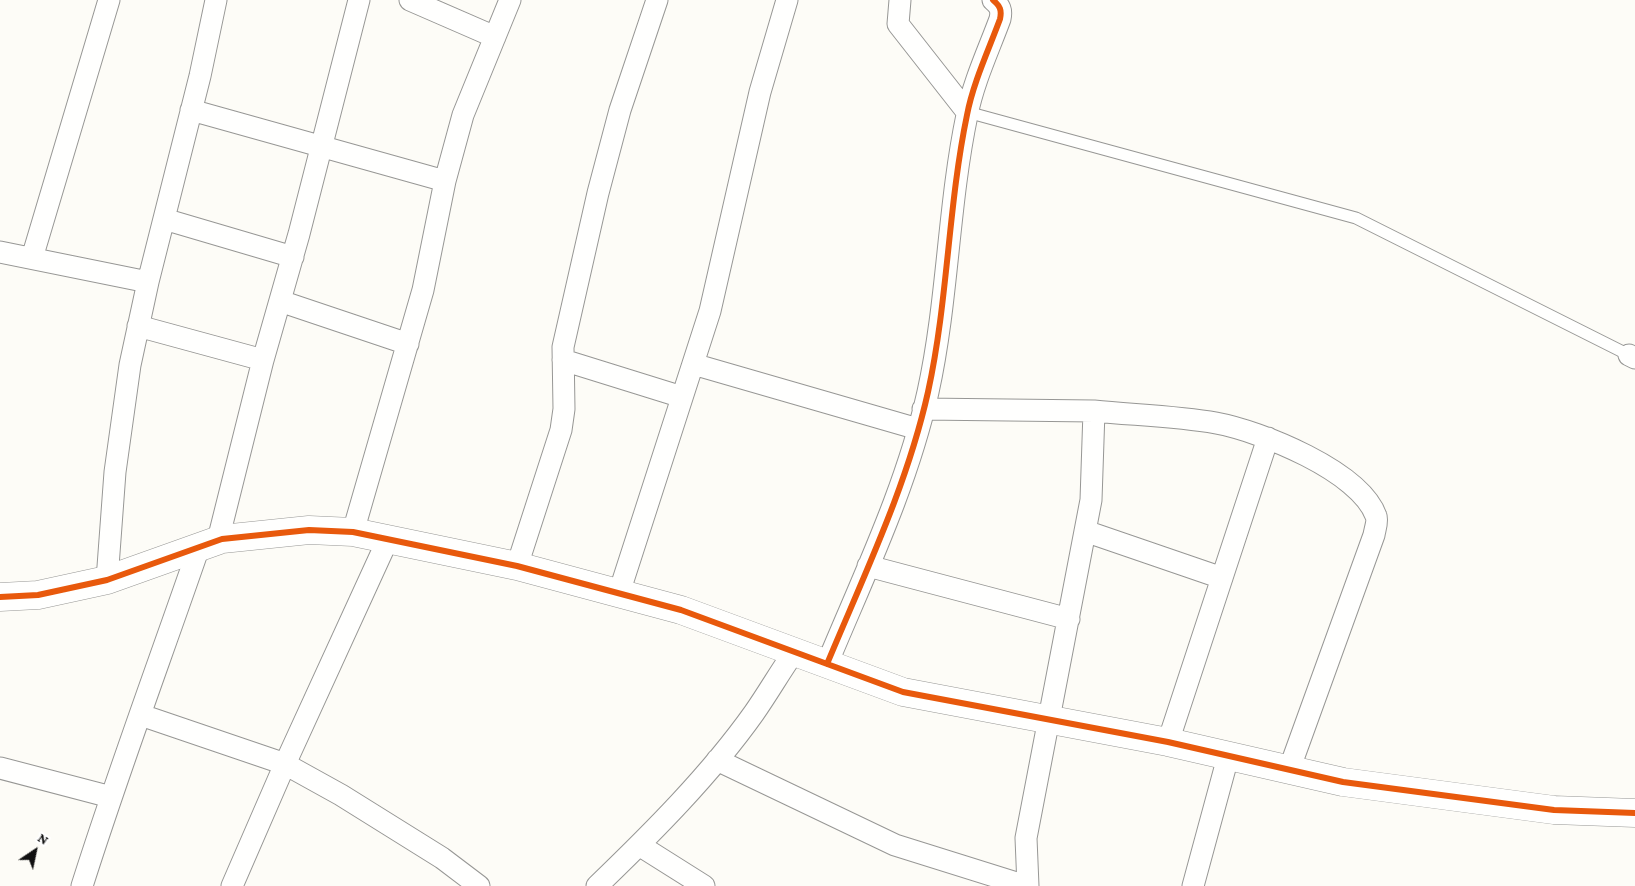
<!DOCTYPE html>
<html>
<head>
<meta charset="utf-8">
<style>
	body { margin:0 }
	#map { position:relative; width:1635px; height:886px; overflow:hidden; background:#fdfcf7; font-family:"Crimson Pro",serif }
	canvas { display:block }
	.north { position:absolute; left:10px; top:826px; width:50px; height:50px; -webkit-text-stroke:4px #fff; paint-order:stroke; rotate:34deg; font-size:14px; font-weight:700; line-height:20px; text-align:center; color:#111 }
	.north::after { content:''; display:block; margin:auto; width:18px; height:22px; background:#111; clip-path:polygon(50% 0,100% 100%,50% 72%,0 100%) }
</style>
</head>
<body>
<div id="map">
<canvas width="1635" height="886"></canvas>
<div class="north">N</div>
</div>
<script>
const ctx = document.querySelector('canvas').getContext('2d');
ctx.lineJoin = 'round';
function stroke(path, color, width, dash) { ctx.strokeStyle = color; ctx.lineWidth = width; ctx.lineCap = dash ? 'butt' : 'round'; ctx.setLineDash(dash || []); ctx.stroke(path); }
const service = new Path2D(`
	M967 112 1356 218 1629 355`);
const minor = new Path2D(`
	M410 0 495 37
	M900 0 898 24 967 112
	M191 110 445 181
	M164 219 293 257
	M0 252 148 282
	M32 258 109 0
	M280 301 408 344
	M138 326 263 360
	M1629 355 1635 358
	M563 360 682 397
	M693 364 918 429
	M923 409 1094 411 1091 500 1026 838 1028 886
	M1094 411C1134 415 1177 416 1216 423 1260 431 1360 471 1376 516 1378 521 1375 529 1374 535L1289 770
	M1085 531 1222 578
	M353 532 423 290 445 181 463 115 510 0
	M218 540 263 360 299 234 359 0
	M517 566 561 430 564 409 563 347 598 193 620 110 657 0
	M868 566 1069 619
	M107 580 115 472 130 365 148 282 200 76 216 0
	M619 593 710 311 760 92 787 0
	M827 664C864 575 907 486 928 392 948 301 948 206 967 115 973 83 989 49 1000 19 1002 10 1000 6 993 0
	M141 715 285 764 341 795 442 858 479 886
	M1168 742 1268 438
	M717 760 895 845 1026 886
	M0 768 111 797
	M639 845 704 886
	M82 886C118 772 160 660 199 547
	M232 886 285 764 388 539
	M597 886C652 833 710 775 754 713 768 693 780 672 794 652
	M1193 886 1228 757`);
const tertiary = new Path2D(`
	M0 597 38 595 107 580 222 539 309 530 353 532 517 566 681 610 903 692 1168 742 1343 782 1554 810 1635 813`);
const cycleway = new Path2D(`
	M0 597 38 595 107 580 222 539 309 530 353 532 517 566 681 610 903 692 1168 742 1343 782 1554 810 1635 813
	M827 664C864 575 907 486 928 392 948 301 948 206 967 115 973 83 989 49 1000 19 1002 10 1000 6 993 0`);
stroke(service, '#979795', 13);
stroke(minor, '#979795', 23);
stroke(tertiary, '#979795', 29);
stroke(service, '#fffffe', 11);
stroke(minor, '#fffffe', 21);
stroke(tertiary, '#fffffe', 28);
stroke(cycleway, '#e8590c', 6);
</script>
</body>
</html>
